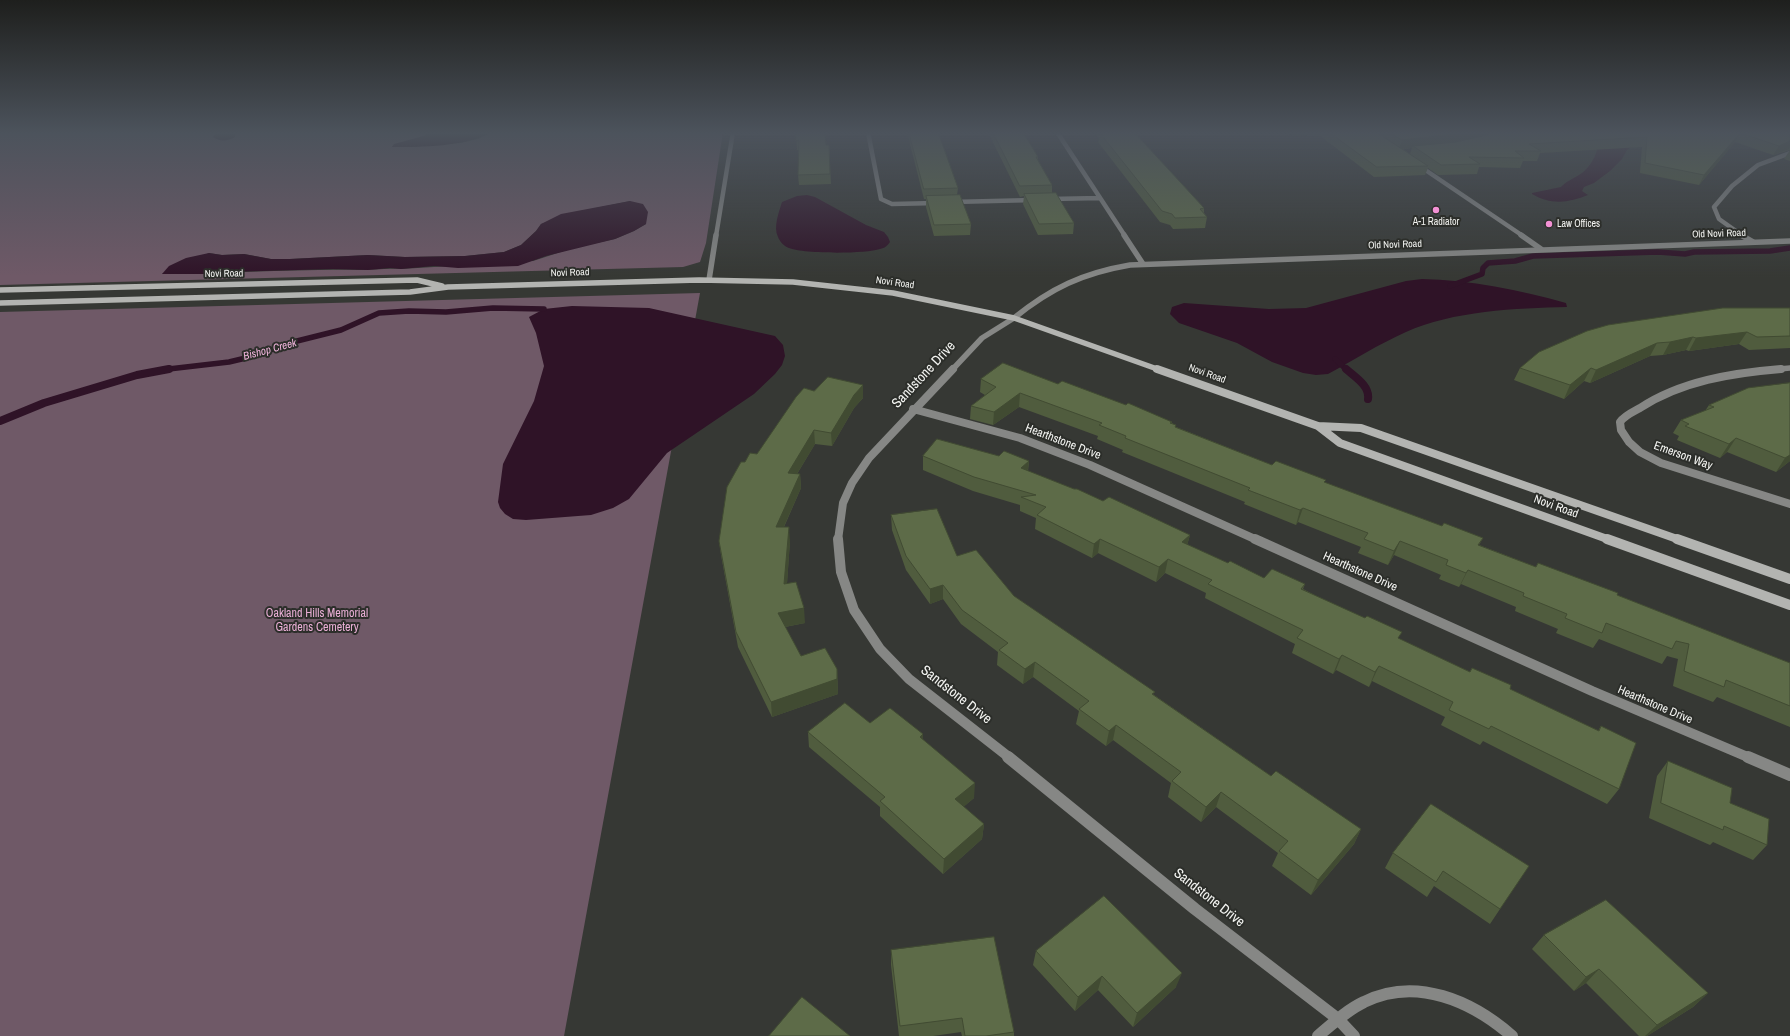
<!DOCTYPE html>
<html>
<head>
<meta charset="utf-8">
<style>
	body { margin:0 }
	canvas { display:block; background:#363834 }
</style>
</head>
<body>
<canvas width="1790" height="1036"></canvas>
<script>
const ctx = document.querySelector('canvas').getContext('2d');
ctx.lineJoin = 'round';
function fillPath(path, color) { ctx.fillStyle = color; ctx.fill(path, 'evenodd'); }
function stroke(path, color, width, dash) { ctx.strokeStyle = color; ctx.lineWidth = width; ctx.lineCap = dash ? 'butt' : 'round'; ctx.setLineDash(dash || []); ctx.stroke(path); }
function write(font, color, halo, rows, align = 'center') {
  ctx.font = font + ' "Archivo Narrow",sans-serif'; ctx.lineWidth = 4; ctx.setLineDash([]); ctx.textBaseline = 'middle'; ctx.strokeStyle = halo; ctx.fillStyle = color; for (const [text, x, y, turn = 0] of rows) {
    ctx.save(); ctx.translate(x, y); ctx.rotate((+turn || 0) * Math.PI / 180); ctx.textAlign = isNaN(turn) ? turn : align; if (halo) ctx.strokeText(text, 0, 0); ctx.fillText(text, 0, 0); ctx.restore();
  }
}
const green = new Path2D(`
	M0 132H217L215 133 235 137 234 132H423L427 135 392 147H408L460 143 478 139 491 132H723L706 243 700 262 683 267 0 285ZM630 201 646 224 634 231 615 239 573 248 533 261 401 269C387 268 373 270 359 270 293 269 228 274 162 274L209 253 222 255 244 254 271 259H290L368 255 405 257 465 256 504 252 521 245 536 231 541 224 581 211Z
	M700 293 564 1036H0V312Z`);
const water = new Path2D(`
	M217 132H234L235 137C228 141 220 142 213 137Z
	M423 132H491C465 147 422 147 392 147L394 144 427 135Z
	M1635 144 1627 150 1622 159 1610 171 1594 183 1584 187 1582 191 1588 195C1569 203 1550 205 1532 194V193L1561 187C1566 181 1575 178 1582 173 1590 167 1597 155 1598 145Z
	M807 195 815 197 866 225 884 232 888 237 890 242C887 246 885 248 880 249 866 254 803 254 789 248 784 246 780 242 778 237 773 227 779 212 782 202L797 196Z
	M630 201 643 204 648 212 646 224 634 231 615 239 546 256 518 266 458 268 434 266 401 269 390 268 368 270 333 269 227 272 205 274H162L169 266 186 258 209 253 222 255 244 254 271 259H290L368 255 405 257 465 256 504 252 521 245 536 231 541 224 561 214Z
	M1422 279C1469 280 1521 290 1566 303L1567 307C1517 308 1452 311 1406 332 1379 344 1354 360 1328 374L1316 375 1303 373 1272 362 1237 343 1179 323 1170 314 1172 307 1184 303 1269 309 1306 308 1406 281Z
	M572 306 649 308 775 336 783 345 785 356 782 365 775 374 754 394 667 453 629 499 613 508 591 515 526 520 513 519 505 514 500 508 498 502 503 464 534 401 544 366 536 333 529 317 544 309Z`);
const streamFar1 = new Path2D(`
	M1450 286 1482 274 1483 268 1488 263 1515 261 1533 256 1658 252 1685 254 1694 252 1770 251 1790 248
	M1335 359 1347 370
	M160 370 229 362 250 357 297 341 341 330 379 313 409 311 446 312 493 308 544 309`);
const stream = new Path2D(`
	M1346 369C1355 377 1370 386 1368 399
	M0 421 44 403 137 375 169 369`);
const minorFar4 = new Path2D(`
	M868 132 881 199 892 204 936 203
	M1057 132 1125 236
	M1418 165 1523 236
	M1050 199 1100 198
	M952 202 1034 200
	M716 236 733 132
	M1743 236 1719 219 1714 207 1732 186 1758 165 1790 153`);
const minorFar3 = new Path2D(`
	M1124 235 1143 264
	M1521 235 1541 249
	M1741 235 1753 242
	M709 280 716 235
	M952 370 982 338 1014 318
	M1769 370 1790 368`);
const minorFar2 = new Path2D(`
	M1781 369C1732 373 1681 381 1640 408 1633 412 1625 415 1620 422L1621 430 1629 442 1640 452 1661 463 1790 504
	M913 409 1020 438 1090 465 1257 540
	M838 540 843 503 852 483 869 458 953 369`);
const minorFar1 = new Path2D(`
	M838 539 841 572 854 610 880 649 909 679 1010 758
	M1255 539 1592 691 1750 758`);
const minor = new Path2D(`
	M1008 757 1195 909 1338 1019 1354 1036
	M1748 757 1790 775
	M1318 1036C1332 1024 1347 1010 1364 1002 1416 976 1472 1001 1512 1036`);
const tertiary = new Path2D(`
	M1014 318C1051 288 1083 273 1130 265L1790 241`);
const secondaryFar2 = new Path2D(`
	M0 290 417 280 442 286
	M0 303 410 292 448 287 699 280 793 282 893 293 1014 318 1160 370`);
const secondaryFar1 = new Path2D(`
	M1157 369 1318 426 1361 428 1680 540
	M1318 426 1340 443 1610 540`);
const secondary = new Path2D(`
	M1607 539 1790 605
	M1677 539 1790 579`);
const wall = new Path2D(`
	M796 132 826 145H829L831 184 799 185 798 175 799 150H797Z
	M907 132H938L958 188 957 195 971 224 970 235 934 236 926 207V199H924Z
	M988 132H1023L1038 157V160L1052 185V193L1074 223 1073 234 1038 235 1023 204 1024 196 1020 197Z
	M1093 132H1134L1204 208V213L1207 217 1205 228 1173 229 1170 225 1160 222 1098 142 1099 138Z
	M1287 132H1790V161L1784 159 1790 150 1773 155 1735 142 1699 185 1640 173 1642 147 1540 153 1537 161H1523L1520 168 1479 167 1477 174 1438 175 1428 168 1425 175 1374 177 1319 135 1292 136ZM1412 148 1410 154 1403 149Z
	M1790 308V348L1749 350 1739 344 1689 351 1686 350 1663 355 1650 356 1590 383 1584 381 1564 399 1514 380 1520 368Z
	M981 379 1058 384 1126 405 1172 422V423L1176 427 1272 465 1325 483 1442 526 1483 538 1479 545 1536 567 1617 595 1790 663V727L1717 697 1713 702 1673 686 1678 659 1667 656 1662 664 1599 639 1593 648 1556 633 1558 629 1515 611 1516 607 1461 584 1459 587 1439 579 1441 575 1394 555 1388 565 1358 553 1361 547 1298 522 1296 525 1244 504 1245 502 1122 452 1123 450 1097 439 1098 436 1019 407 993 425 970 419 971 406 985 395 980 392Z
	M863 385V398L854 408 832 446 815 444 797 474H800L801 488 784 527 790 541 787 583 805 623 785 627 801 656 837 669 838 694 772 717 738 647 721 555 719 541 745 462 757 454 814 391Z
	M1748 388 1790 461 1776 472 1727 452 1720 458 1677 440 1679 436 1673 433 1681 420 1705 411 1709 405Z
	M923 456H999L1029 461 1028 471 1103 501 1190 535 1187 545 1228 563 1264 578 1305 584 1303 589 1399 639 1470 672 1510 689 1598 731 1601 726 1619 789 1607 804 1483 741 1480 745 1441 725 1445 717 1372 681 1369 687 1336 670 1333 674 1292 653 1295 644 1205 598 1206 593 1165 573 1156 582 1098 553 1092 558 1035 529 1036 518 1020 511V505L973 491 923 470Z
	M891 515 957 556 1154 695 1271 776 1361 829 1354 844 1311 895 1272 866 1278 853 1216 807 1201 822 1168 797 1171 783 1113 740 1106 746 1076 724 1079 711 1033 677 1023 684 997 665 998 652 961 624 943 599 930 604 906 570 892 530Z
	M870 723 923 740 974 798 963 807 984 824 982 839 943 874 880 816V807L809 747 808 732Z
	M1668 761 1730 803 1767 845 1753 860 1713 842 1710 845 1649 818 1657 776Z
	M1431 804 1500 909 1490 924 1434 886 1427 897 1385 868 1393 853Z
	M1544 935 1708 993 1693 1007 1647 1036H1639L1586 983 1574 991 1532 949Z
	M891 950 1014 1032V1036H962L961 1032 933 1036H899L891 965Z
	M1036 951 1176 987 1133 1027 1098 990 1075 1011 1033 965Z`);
const shadedWall = new Path2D(`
	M1467 132H1495L1477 138 1451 144 1413 146 1412 148 1399 149 1402 140Z
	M1740 133 1735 142 1699 185 1704 175Z
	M1790 141V147L1789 149 1773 155 1779 146Z
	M1747 332 1739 344 1689 351 1696 338Z
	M1693 337 1686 350 1663 355 1670 342Z
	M1657 343 1650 356 1590 383 1596 370Z
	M1591 368 1584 381 1564 399 1570 385Z
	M863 385V398L854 408 832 446 831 433 854 395Z
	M1020 393 1019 407 993 425 994 412Z
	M814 430 815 444 789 487 788 473Z
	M1736 438 1727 452 1720 458 1729 444Z
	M1790 455V461L1776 472 1785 458Z
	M1029 461 1027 475 1021 468Z
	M800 474 801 488 777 542 776 527Z
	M1303 508 1298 522 1296 525 1300 510Z
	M789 527 790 541 786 598 784 584Z
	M1190 535 1186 549 1182 542Z
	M1100 539 1098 553 1092 558 1094 544Z
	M1400 541 1394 555 1388 565 1394 551Z
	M1168 559 1165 573 1156 582 1159 567Z
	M1468 570 1461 584 1459 587 1466 573Z
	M943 585V599L930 604V589Z
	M804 608 805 623 779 628 778 613Z
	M1342 655 1336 670 1333 674 1339 659Z
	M1035 662 1033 677 1023 684 1025 669Z
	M1379 666 1372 681 1369 687 1375 672Z
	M837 669 838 694 772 717 771 702Z
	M1116 725 1113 740 1106 746 1109 731Z
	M923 734V749L920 737Z
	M975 783 974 798 954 815 955 799Z
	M1221 792 1216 807 1201 822 1206 807Z
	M984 824 982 839 943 874 944 859Z
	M1361 829 1354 844 1311 895 1318 880Z
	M1599 969 1586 983 1574 991 1586 977Z
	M1182 973 1176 987 1133 1027 1137 1013Z
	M1102 976 1098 990 1075 1011 1078 997Z
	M1708 993 1693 1007 1647 1036H1645L1657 1025Z`);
const building = new Path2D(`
	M796 132H825L826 145H829L830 174 798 175 799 140 796 141Z
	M909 132H938L958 188 924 189Z
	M993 132H1023L1038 157H1036L1052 185 1020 186Z
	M1102 132H1134L1204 208 1200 209 1207 217 1175 218 1172 214 1162 211 1100 133H1103Z
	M1329 132H1376L1428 166 1377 167Z
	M1389 132H1467L1455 134 1402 140Z
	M1493 132H1790V141L1779 146 1740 133 1704 175 1645 163 1647 137 1529 144 1541 151H1515L1524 158 1469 157 1480 164 1441 165 1413 146 1456 142 1482 136Z
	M1056 193 1074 223 1039 224 1024 194Z
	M960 195 971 224 934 225 926 196Z
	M1723 308H1790V336L1757 337 1747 332 1696 338 1693 337 1670 342 1657 343 1596 370 1591 368 1570 385 1520 368 1539 352 1587 331 1608 325Z
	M1003 363 1058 384 1062 381 1126 405 1128 403 1172 422 1170 423 1176 425 1175 427 1272 465 1276 461 1326 480 1324 482 1442 526 1444 523 1483 538 1478 545 1536 567 1538 563 1618 593 1617 595 1790 663V706L1726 680 1724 687 1684 671 1689 644 1676 641 1672 649 1606 623 1602 633 1565 618 1567 614 1523 596 1524 593 1468 570 1466 573 1446 565 1448 560 1400 541 1394 551 1364 539 1368 533 1303 508 1300 510 1248 490 1250 488 1125 438 1126 436 1099 425 1102 423 1020 393 994 412 971 406 996 387 981 379Z
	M828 377 863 385 854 395 831 433 814 430 788 473 800 474 776 527H789L784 584 796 582 804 608 778 613 801 656 825 648 837 669V679L771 702 736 632 719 541 727 487 741 462H745L750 453 757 454 796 397 804 388 814 391Z
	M1790 383V455L1785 458 1736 438 1729 444 1685 426 1689 424 1681 420 1714 407 1709 405 1748 388Z
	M937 439 999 456 1004 451 1029 461 1021 468 1074 489H1077L1103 501 1109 497 1190 535 1182 542 1228 563 1230 561 1264 578 1272 569 1305 584 1301 589 1365 618 1367 616 1402 632 1398 638 1470 672 1472 668 1511 685 1510 689 1599 731 1601 726 1636 743 1619 789 1491 726 1489 729 1449 710 1453 702 1379 666 1375 672 1342 655 1339 659 1297 638 1303 630 1208 584 1212 580 1168 559 1159 567 1100 539 1094 544 1037 515 1046 507 1021 497 1036 495 974 477 923 456Z
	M937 509 957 556 976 550 1014 596 1155 692 1152 694 1271 776 1276 771 1361 829 1318 880 1279 851 1288 841 1221 792 1206 807 1172 781 1181 772 1116 725 1109 731 1079 709 1089 701 1035 662 1025 669 999 650 1008 643 962 610 943 585 930 589 906 556 891 515Z
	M845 703 870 723 890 708 923 734 920 737 975 783 955 799 984 824 944 859 880 801 885 797 808 732Z
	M1668 761 1732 788 1730 803 1769 819 1767 845 1724 826 1723 830 1661 803Z
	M1431 804 1529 866 1500 909 1443 871 1436 882 1393 853Z
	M1104 896 1182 973 1137 1013 1102 976 1078 997 1036 951Z
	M1606 900 1708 993 1657 1025 1599 969 1586 977 1544 935Z
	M994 937 1014 1032 986 1036H965L962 1018 900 1026 891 950Z
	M802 997 850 1036H769Z`);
const markers = [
	[1436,210,4,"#f391d5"],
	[1549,224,4,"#f391d5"]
];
const farPoinames = [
	["A-1 Radiator",1436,222],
	["Law Offices",1557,224,"left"]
];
const farStreetnames = [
	["Old Novi Road",1719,234,-2],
	["Old Novi Road",1395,245,-2],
	["Novi Road",570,273,-2],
	["Novi Road",224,274,-1],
	["Novi Road",895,283,8],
	["Novi Road",1207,374,20]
];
const farWaternames = [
	["Bishop Creek",270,350,-15]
];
const streetNames = [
	["Hearthstone Drive",1063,442,21],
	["Emerson Way",1683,456,20],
	["Novi Road",1556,507,20],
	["Hearthstone Drive",1360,572,24],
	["Hearthstone Drive",1655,705,23]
];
const parkNames = [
	["Oakland Hills Memorial",317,614],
	["Gardens Cemetery",317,628]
];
const nearStreetnames = [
	["Sandstone Drive",924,375,-47],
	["Sandstone Drive",956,695,38],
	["Sandstone Drive",1209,898,38]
];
fillPath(green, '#6f5967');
fillPath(water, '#2f1327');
stroke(streamFar1, '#2f1327', 5.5);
stroke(stream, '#2f1327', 8);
stroke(minorFar4, '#868785', 4.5);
stroke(minorFar3, '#868785', 5.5);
stroke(minorFar2, '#868785', 8);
stroke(minorFar1, '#868785', 10);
stroke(minor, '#868785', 12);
stroke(tertiary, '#868785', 5.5);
stroke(secondaryFar2, '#b3b4b1', 5.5);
stroke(secondaryFar1, '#b3b4b1', 8);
stroke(secondary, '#b3b4b1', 10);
fillPath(wall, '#505c3e');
fillPath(shadedWall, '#414b32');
fillPath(building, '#5d6b48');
stroke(building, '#414b32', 1);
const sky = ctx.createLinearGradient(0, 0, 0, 277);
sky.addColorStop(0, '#1e1f1d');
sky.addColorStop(0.48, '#4c535c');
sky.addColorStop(1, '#4c535c00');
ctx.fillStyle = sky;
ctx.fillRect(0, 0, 1790, 277);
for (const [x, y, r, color] of markers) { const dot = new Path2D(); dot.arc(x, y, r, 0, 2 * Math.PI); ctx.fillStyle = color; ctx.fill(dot); stroke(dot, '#2c2e2a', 1.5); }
write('10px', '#f4f5f2', '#2c2e2a', farPoinames);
write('10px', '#f4f5f2', '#2c2e2a', farStreetnames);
write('italic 11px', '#f0b4dc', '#2c2e2a', farWaternames);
write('12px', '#f4f5f2', '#2c2e2a', streetNames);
write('12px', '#eaafd6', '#2c2e2a', parkNames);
write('14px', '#f4f5f2', '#2c2e2a', nearStreetnames);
</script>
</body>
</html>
